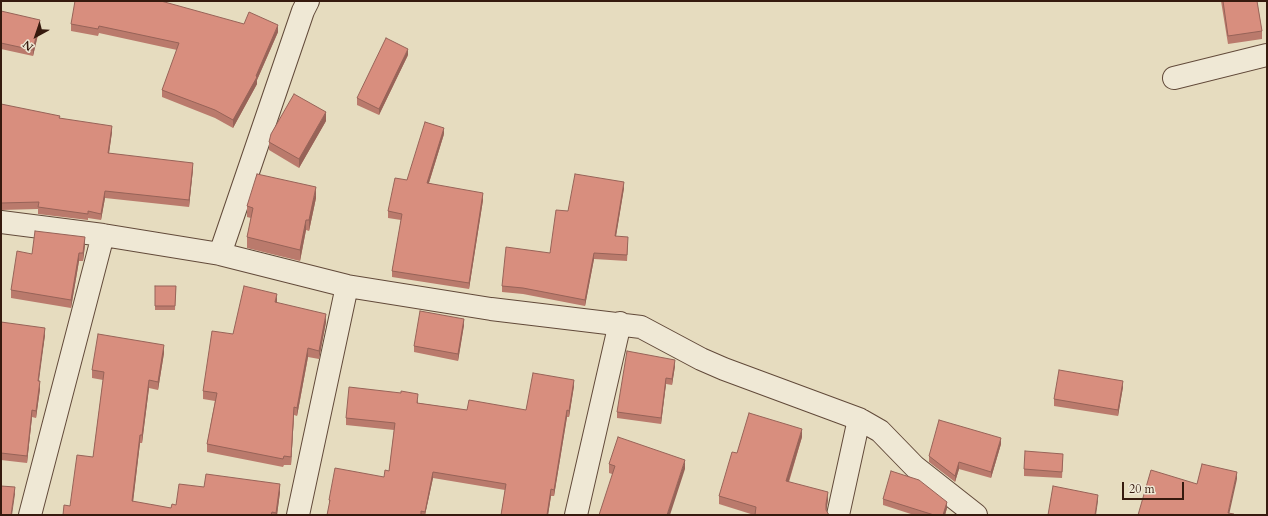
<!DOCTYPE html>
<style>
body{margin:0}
#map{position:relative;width:1268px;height:516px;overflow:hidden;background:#e6dcbf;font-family:Cardo,serif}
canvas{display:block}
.frame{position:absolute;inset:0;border:2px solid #361a0e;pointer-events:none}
.north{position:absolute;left:16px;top:16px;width:40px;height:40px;-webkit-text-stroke:3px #efe8d5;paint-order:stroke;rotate:220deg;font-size:11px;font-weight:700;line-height:16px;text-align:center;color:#361a0e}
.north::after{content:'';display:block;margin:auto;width:14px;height:18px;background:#361a0e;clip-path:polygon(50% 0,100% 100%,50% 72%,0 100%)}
.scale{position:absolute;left:1122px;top:482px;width:62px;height:18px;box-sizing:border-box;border:2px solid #361a0e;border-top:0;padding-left:5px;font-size:12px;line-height:14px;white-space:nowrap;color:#361a0e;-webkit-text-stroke:3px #efe8d5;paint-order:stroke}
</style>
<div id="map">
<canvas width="1268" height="516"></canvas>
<div class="frame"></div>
<div class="north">N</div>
<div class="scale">20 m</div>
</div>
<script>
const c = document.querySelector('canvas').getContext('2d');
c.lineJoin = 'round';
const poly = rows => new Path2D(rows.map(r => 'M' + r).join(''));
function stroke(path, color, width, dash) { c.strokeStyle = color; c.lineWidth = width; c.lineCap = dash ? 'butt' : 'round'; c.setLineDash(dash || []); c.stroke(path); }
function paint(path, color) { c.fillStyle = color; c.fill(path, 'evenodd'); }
const minor = poly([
 [1174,78,1267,55],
 [1,222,103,235,220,254,347,286,491,309,641,327,701,359,724,369,859,419,880,431,915,467,976,515],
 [220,254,303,11,308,1],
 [30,515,103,235],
 [298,515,347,286],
 [576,515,620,323],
 [838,515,859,419]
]);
const wall = poly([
 [1221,1,1257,1,1262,31,1262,39,1228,44],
 [1,11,40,26,33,56,1,49],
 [71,24,244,24,278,32,257,80,257,84,233,128,215,118,162,97,162,90,177,50,99,33,98,36,71,31],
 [408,55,379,115,357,105,357,98],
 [1,104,60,118,112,132,109,153,193,169,189,207,105,198,101,220,88,218,88,220,38,214,38,209,1,210],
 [326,121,299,168,269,150,269,142],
 [444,134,429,183,483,200,469,289,392,277,392,271,401,220,388,218,388,211,407,180],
 [624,188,616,236,628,243,627,261,594,259,585,306,523,294,502,292,502,286,550,253,568,211],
 [316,198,309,231,306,230,300,261,247,248,247,237,251,218,247,217,247,206],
 [85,245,83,261,79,261,71,308,11,298,11,290],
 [155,286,176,286,175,310,155,310],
 [277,303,326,322,319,359,308,357,297,416,294,415,291,465,284,465,283,467,207,452,207,444,215,401,203,399,203,391,233,334],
 [1,322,45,335,38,381,40,389,36,418,32,417,27,463,1,460],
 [464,325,458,361,414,352,414,346],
 [164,353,158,390,149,388,142,443,140,443,133,502,171,508,204,487,280,492,277,515,63,515,70,506,93,457,103,380,92,378,92,370],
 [675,366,672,385,666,384,661,424,617,418,617,412],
 [574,386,569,417,567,417,554,496,551,496,548,515,501,515,505,490,433,478,425,515,327,515,329,506,329,500,384,477,389,471,394,430,346,425,346,418,418,400,418,403,467,410,526,410],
 [1123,387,1118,416,1054,406,1054,399],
 [802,437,789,482,828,500,826,510,829,515,754,515,719,504,719,496,737,453],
 [1001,444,991,478,959,469,955,482,929,462,929,456],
 [1063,460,1062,478,1024,476,1024,469],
 [609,464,685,469,612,474,609,473],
 [883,499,947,508,945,515,914,515,883,505]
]);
const shadedWall = poly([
 [40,20,40,26,33,56,33,50],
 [278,25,278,32,257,80,257,84,233,128,233,120,256,76],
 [408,49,408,55,379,115,379,109],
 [326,112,326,121,299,168,299,159],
 [112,126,112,132,108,160,108,153],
 [444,128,444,134,427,189,427,183],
 [193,163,193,169,189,207,189,200],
 [624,182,624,188,615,242,615,236],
 [316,187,316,198,309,231,309,220],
 [105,191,105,198,101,220,101,214],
 [483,193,483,200,469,289,469,283],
 [306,220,306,230,300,261,300,250],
 [85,237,85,245,83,261,83,253],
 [79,253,79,261,71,308,71,300],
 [594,253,594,259,585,306,585,300],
 [277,294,277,302,275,311,275,302],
 [326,314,326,322,319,359,319,351],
 [464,319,464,325,458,361,458,354],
 [45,328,45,335,38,388,38,381],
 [164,345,164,353,158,390,158,382],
 [308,348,308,357,297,416,297,408],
 [675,360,675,366,672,385,672,379],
 [666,378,666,384,661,424,661,418],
 [149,380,149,388,142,443,142,435],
 [574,380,574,386,569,417,569,411],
 [40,381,40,389,36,418,36,411],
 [1123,381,1123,387,1118,416,1118,410],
 [294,407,294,415,291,465,291,457],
 [32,410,32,417,27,463,27,456],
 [567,410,567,417,554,496,554,490],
 [802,429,802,437,786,490,786,481],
 [140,435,140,443,132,510,132,501],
 [1001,438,1001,444,991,478,991,472],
 [685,460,685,469,670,515,667,515],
 [959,462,959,469,955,482,955,476],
 [433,472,433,478,425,515,425,512],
 [1237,472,1237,479,1229,515,1228,513],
 [280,484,280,492,277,515,276,515],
 [15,487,15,494,12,515,11,515],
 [551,489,551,496,548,515,547,515],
 [828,492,828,500,826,513,826,504],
 [1098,495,1098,501,1096,515,1095,515],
 [947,502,947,508,945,515,943,515]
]);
const building = poly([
 [75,1,161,1,244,24,249,12,278,25,256,76,257,77,233,120,215,110,162,90,179,43,99,26,98,29,71,24,75,1],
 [1223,1,1257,1,1262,31,1228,36,1223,1],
 [1,11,40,20,33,50,1,43,1,11],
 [386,38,408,49,379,109,357,98,386,38],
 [294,94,326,112,299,159,269,142,271,134,294,94],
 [1,104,60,116,59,118,112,126,108,153,193,163,189,200,105,191,101,214,88,211,88,214,38,207,39,202,1,203,1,104],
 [425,122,444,128,427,183,483,193,469,283,392,271,402,214,388,211,395,178,407,180,425,122],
 [257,174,316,187,309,220,306,220,300,250,247,237,253,208,247,206,257,174],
 [575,174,624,182,615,236,628,237,627,255,594,253,585,300,523,288,502,286,506,247,550,253,556,210,568,211,575,174],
 [35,231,85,237,83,253,79,253,71,300,11,290,17,251,32,254,35,231],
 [155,286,176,286,175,306,155,306,155,286],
 [244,286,277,294,275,302,326,314,319,351,308,348,297,408,294,407,291,457,284,456,283,459,207,444,217,393,203,391,212,331,233,334,244,286],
 [420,311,464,319,458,354,414,346,420,311],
 [1,322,45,328,38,381,40,381,36,411,32,410,27,456,1,453,1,322],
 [98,334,164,345,158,382,149,380,142,435,140,435,132,501,171,508,172,504,176,505,179,484,204,487,206,474,280,484,276,513,272,512,271,515,63,515,64,505,70,506,77,455,93,457,104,372,92,370,98,334],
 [627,351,675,360,672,379,666,378,661,418,617,412,627,351],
 [1059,370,1123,381,1118,410,1054,399,1059,370],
 [533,373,574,380,569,411,567,410,554,490,551,489,547,515,501,515,506,484,433,472,425,512,421,511,421,515,327,515,330,500,329,500,335,468,384,477,385,470,389,471,395,423,346,418,349,387,401,393,401,391,418,394,417,403,467,410,469,400,526,410,533,373],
 [749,413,802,429,786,481,828,492,826,504,826,510,829,515,755,515,756,507,719,496,732,452,737,453,749,413],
 [939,420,1001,438,991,472,959,462,955,476,929,456,939,420],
 [618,437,685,460,667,515,599,515,615,466,609,464,618,437],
 [1025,451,1063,454,1062,472,1024,469,1025,451],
 [1202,464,1237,472,1228,513,1234,514,1234,515,1138,515,1151,470,1197,484,1202,464],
 [891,471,919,480,947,502,943,515,934,515,883,499,891,471],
 [1,486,15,487,11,515,1,515,1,486],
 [1053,486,1098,495,1095,515,1048,515,1053,486]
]);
stroke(minor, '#624a3a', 24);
stroke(minor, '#efe8d5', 22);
paint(wall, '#ba7a6c');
paint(shadedWall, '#976358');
paint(building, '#d88e7e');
stroke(building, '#976358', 1);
</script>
